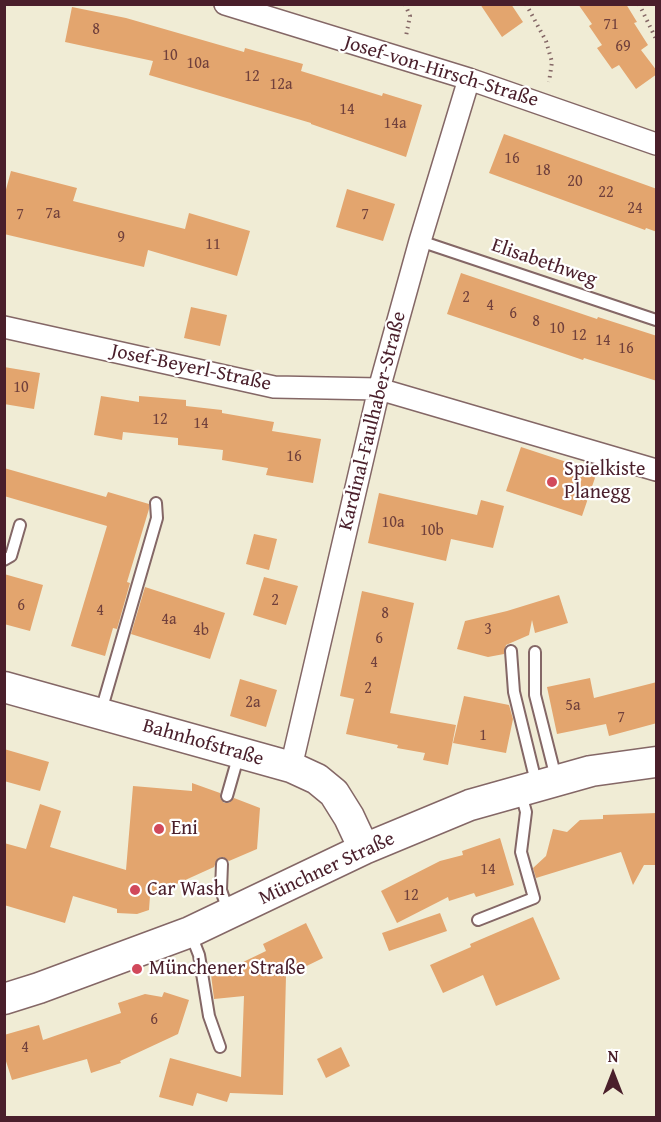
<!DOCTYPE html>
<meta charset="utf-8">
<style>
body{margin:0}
#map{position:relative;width:661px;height:1122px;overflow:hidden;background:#f0ecd5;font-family:"Gentium Book Plus",serif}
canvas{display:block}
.frame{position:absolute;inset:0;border:6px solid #4a1f2b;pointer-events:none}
.north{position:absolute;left:583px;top:1044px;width:60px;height:60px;-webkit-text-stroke:4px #fff;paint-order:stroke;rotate:0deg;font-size:16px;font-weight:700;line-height:24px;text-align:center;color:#4a1f2b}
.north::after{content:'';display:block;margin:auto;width:21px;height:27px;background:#4a1f2b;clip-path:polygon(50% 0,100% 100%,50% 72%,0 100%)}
</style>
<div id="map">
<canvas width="661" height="1122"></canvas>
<div class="frame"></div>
<div class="north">N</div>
</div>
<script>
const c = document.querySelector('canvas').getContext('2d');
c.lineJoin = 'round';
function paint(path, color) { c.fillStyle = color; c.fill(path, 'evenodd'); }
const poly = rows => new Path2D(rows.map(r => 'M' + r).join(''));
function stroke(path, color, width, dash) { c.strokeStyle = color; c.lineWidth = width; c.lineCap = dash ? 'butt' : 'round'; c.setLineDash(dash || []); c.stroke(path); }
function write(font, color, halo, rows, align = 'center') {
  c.font = font + ' "Gentium Book Plus",serif'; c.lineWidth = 4.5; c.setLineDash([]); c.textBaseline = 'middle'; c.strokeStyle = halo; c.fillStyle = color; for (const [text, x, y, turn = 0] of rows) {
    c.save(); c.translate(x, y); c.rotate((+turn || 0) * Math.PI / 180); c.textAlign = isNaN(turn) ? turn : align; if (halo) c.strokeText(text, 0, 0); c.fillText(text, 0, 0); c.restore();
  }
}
const building = poly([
 [480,4,511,4,523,22,502,37],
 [578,4,626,4,637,22,634,23,648,45,641,50,657,71,657,74,636,89,619,65,612,69,597,48,602,45,589,26,592,24],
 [72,7,126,18,244,52,245,48,303,64,301,71,382,96,383,93,422,105,406,157,311,124,311,123,149,75,153,61,65,42],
 [504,134,657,189,657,232,646,228,645,230,489,173],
 [11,171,77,188,73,201,185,229,189,213,250,231,237,276,148,250,144,267,4,234,4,197],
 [347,189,395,204,383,241,336,227],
 [461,273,597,319,598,317,657,336,657,381,584,358,583,360,447,314],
 [191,307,227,315,220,346,184,338],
 [4,367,40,373,34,409,4,404],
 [101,396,139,402,139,396,186,400,186,406,222,410,222,413,274,422,272,431,321,439,313,483,266,475,268,468,222,460,223,450,178,445,178,438,123,432,122,440,94,435],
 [521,447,597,472,582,516,506,491],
 [4,468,106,497,108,492,149,504,149,509,127,582,130,583,117,629,113,628,105,656,71,646,107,526,4,496],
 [379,493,477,515,481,500,504,506,493,548,451,539,446,561,368,543],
 [254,534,277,539,269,570,246,564],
 [4,574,43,585,30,631,4,624],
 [264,577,298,586,286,625,253,615],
 [145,587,225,613,210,659,131,634],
 [362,591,414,603,390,713,456,725,448,765,423,760,425,753,397,748,398,745,346,734,354,699,340,696],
 [559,595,568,623,535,633,532,620,529,635,506,645,504,654,488,657,457,649,465,621,507,611],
 [590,678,594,698,657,682,657,723,609,736,606,724,557,734,547,687],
 [240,679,277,690,266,727,230,716],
 [464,696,509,705,513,719,506,753,453,743],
 [4,749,49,762,40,791,4,781],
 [192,783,220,793,220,798,224,803,229,803,234,798,260,808,257,849,229,861,223,857,218,858,214,867,150,896,149,910,137,914,117,913,117,909,73,896,65,923,4,905,4,843,26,849,40,804,61,811,50,847,126,870,133,786,192,791],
 [657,813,657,865,644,865,633,885,621,852,536,878,533,868,546,856,553,829,567,832,580,820,603,819,603,815],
 [500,838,514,885,476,897,474,893,449,901,448,897,397,923,381,891,440,861,463,855,462,851],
 [440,913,447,931,389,951,382,933],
 [533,917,560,979,496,1006,483,975,443,993,430,965,471,947,470,944],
 [306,923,323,958,286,976,283,1095,230,1093,227,1102,197,1093,193,1106,159,1097,170,1058,241,1077,244,996,214,999,210,966,239,964,266,951,263,944],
 [164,992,189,1000,178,1034,120,1061,121,1063,91,1073,87,1059,12,1080,4,1055,4,1035,39,1025,43,1040,121,1013,118,1003,145,994,162,997],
 [341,1047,350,1066,326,1078,317,1059]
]);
const path = poly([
 [405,4,410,16,406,36],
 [526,4,546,41,552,62,549,82],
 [639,4,656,39]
]);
const lane = poly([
 [420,241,656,320],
 [4,560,11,556,20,525],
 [511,651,514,692,537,786],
 [535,652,535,695,556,778],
 [101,711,157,518,156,503],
 [227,796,239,754],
 [222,864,221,890,228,911],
 [478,920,534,898,521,852,526,812,521,794],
 [190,932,199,955,209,1016,220,1047]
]);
const street = poly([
 [225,4,469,79,656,144],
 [4,327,274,387,379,389,656,470],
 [291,767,379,389,420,241,469,79]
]);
const secondary = poly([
 [4,687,291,767,317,779,334,793,349,817,364,849],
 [4,999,39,988,190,932,364,849,470,805,591,771,656,762]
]);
const markers = [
 [552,482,6,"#d1495b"],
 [159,829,6,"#d1495b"],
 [135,890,6,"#d1495b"],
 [137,969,6,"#d1495b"]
];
const numberNames = [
 ["71",611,25],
 ["8",96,30],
 ["69",623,47],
 ["10",170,56],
 ["10a",198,64],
 ["12",252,77],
 ["12a",281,85],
 ["14",347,110],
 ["14a",395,124],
 ["16",512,159],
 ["18",543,171],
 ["20",575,182],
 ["22",606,193],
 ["24",635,209],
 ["7a",53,214],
 ["7",20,215],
 ["7",365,215],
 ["9",121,238],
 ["11",213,245],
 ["2",466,298],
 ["4",490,306],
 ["6",513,314],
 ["8",536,322],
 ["10",557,329],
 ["12",579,336],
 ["14",603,341],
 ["16",626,349],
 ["10",21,388],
 ["12",160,420],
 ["14",201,424],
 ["16",294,457],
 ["10a",393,523],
 ["10b",432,531],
 ["2",275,601],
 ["6",21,606],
 ["4",100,611],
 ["8",385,614],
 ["4a",169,620],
 ["3",488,630],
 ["4b",201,631],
 ["6",379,639],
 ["4",374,663],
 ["2",368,689],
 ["2a",253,703],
 ["5a",573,706],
 ["7",621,718],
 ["1",483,736],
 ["14",488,870],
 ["12",411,896],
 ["6",154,1020],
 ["4",25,1048]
];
const streetNames = [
 ["Josef-von-Hirsch-Straße",441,72,17],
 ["Elisabethweg",544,263,19],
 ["Josef-Beyerl-Straße",191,368,12],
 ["Kardinal-Faulhaber-Straße",373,421,-76],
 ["Bahnhofstraße",203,743,16],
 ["Münchner Straße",327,869,-25]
];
const poiNames = [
 ["Spielkiste",564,470],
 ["Planegg",564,493],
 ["Eni",171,829],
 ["Car Wash",147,890],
 ["Münchener Straße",149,969]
];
paint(building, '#e3a56e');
stroke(lane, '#846766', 14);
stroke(street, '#846766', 24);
stroke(secondary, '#846766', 33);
stroke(path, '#846766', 4, [1.5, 4.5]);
stroke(lane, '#fff', 10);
stroke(street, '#fff', 21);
stroke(secondary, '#fff', 30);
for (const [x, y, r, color] of markers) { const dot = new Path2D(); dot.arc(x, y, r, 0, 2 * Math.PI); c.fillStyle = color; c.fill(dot); stroke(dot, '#fff', 2); }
write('16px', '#70403c', null, numberNames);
write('20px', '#4a1f2b', '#fff', streetNames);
write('20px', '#4a1f2b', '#fff', poiNames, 'left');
</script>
